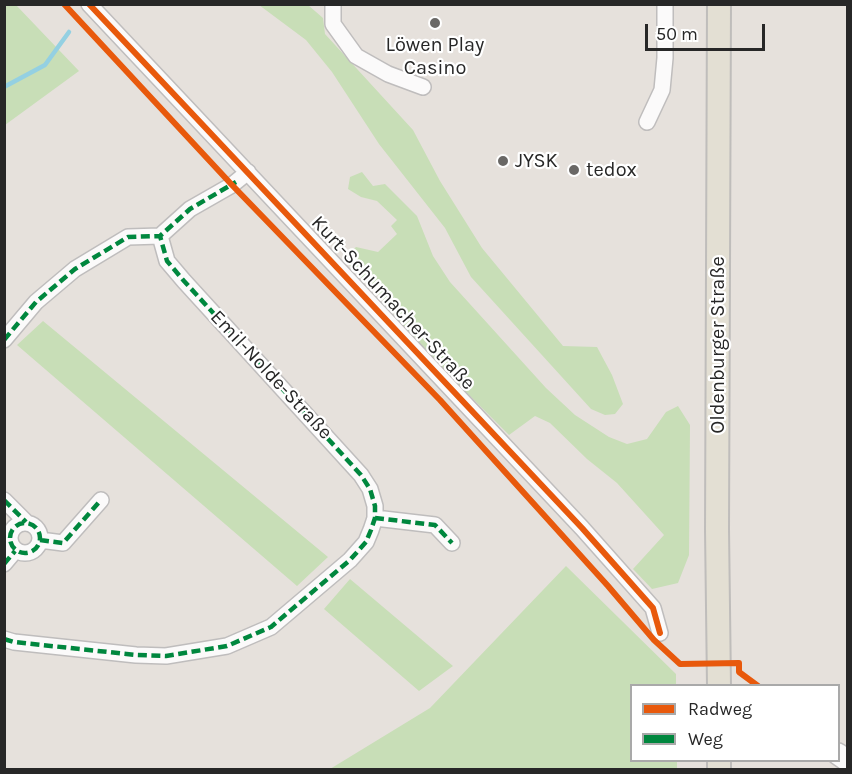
<!DOCTYPE html>
<meta charset="utf-8">
<style>
body{margin:0}
#map{position:relative;width:852px;height:774px;overflow:hidden;background:#e6e1dc;font-family:Karla,sans-serif}
canvas{display:block}
.frame{position:absolute;inset:0;border:6px solid #272727;pointer-events:none}
.legend{position:absolute;left:630px;top:684px;width:210px;height:78px;box-sizing:border-box;background:#fff;border:2px solid #a9a9a9;margin:0;padding:8px 10px;list-style:none;font-size:18px;color:#272727}
.legend li{display:flex;align-items:center;gap:12px;height:30px}
.legend b{width:30px;border:2px solid #a9a9a9}
.scale{position:absolute;left:645px;top:24px;width:120px;height:27px;box-sizing:border-box;border:3px solid #272727;border-top:0;padding-left:8px;font-size:18px;line-height:21px;white-space:nowrap;color:#272727;-webkit-text-stroke:4px #fff;paint-order:stroke}
</style>
<div id="map">
<canvas width="852" height="774"></canvas>
<div class="frame"></div>
<ul class="legend">
<li><b style="height:8px;background:#e8590c"></b>Radweg</li>
<li><b style="height:8px;background:#00873e"></b>Weg</li>
</ul>
<div class="scale">50 m</div>
</div>
<script>
const c = document.querySelector('canvas').getContext('2d');
c.lineJoin = 'round';
function paint(path, color) { c.fillStyle = color; c.fill(path, 'evenodd'); }
const poly = rows => new Path2D(rows.map(r => 'M' + r).join(''));
function stroke(path, color, width, dash) { c.strokeStyle = color; c.lineWidth = width; c.lineCap = dash ? 'butt' : 'round'; c.setLineDash(dash || []); c.stroke(path); }
function write(font, color, halo, rows, align = 'center') {
  c.font = font + ' Karla,sans-serif'; c.lineWidth = 4.5; c.setLineDash([]); c.textBaseline = 'middle'; c.strokeStyle = halo; c.fillStyle = color; for (const [text, x, y, turn = 0] of rows) {
    c.save(); c.translate(x, y); c.rotate((+turn || 0) * Math.PI / 180); c.textAlign = isNaN(turn) ? turn : align; if (halo) c.strokeText(text, 0, 0); c.fillText(text, 0, 0); c.restore();
  }
}
const green = poly([
 [5,4,16,5,79,71,5,125],
 [259,5,308,5,323,18,325,34,413,130,440,181,482,248,563,346,597,347,612,375,623,404,615,414,605,415,591,409,471,277,445,228,379,144,332,72,306,40],
 [362,172,373,186,385,184,417,216,433,256,450,282,546,388,575,415,609,437,627,444,647,439,666,412,678,406,690,425,689,555,678,583,652,589,633,569,664,535,617,483,587,459,550,423,535,416,509,435,416,342,381,297,343,259,356,247,378,252,397,234,391,226,397,220,377,201,361,197,348,189,350,177],
 [43,321,328,557,297,586,17,345],
 [566,566,676,674,676,685,632,686,632,760,677,761,677,769,330,769,430,708],
 [350,579,453,666,419,691,324,609]
]);
const stream = poly([
 [4,87,45,65,69,32]
]);
const street = poly([
 [89,4,582,528,653,608,660,633],
 [333,4,333,24,356,56,388,74,423,87],
 [647,122,662,90,665,58,665,4],
 [4,340,36,302,75,269,128,237,160,236,190,209,232,185,248,172],
 [4,500,26,522],
 [375,518,435,525,452,543],
 '10 538a15 15 0 1 1 30 0a15 15 0 1 1-30 0Z',
 [40,540,63,543,101,500],
 [4,564,15,551],
 [4,639,14,642,136,655,166,656,227,646,271,627,350,560,366,542,371,530,375,518,375,506,370,489,361,475,184,281,167,261,160,236]
]);
const secondary = poly([
 [838,754,848,761]
]);
const primary = poly([
 [719,686,717,529,719,4],
 [719,770,719,760]
]);
const quiet = poly([
 [4,340,36,302,75,269,128,237,160,236,190,209,236,182],
 [4,500,26,522],
 [375,518,435,525,452,543],
 '10 538a15 15 0 1 1 30 0a15 15 0 1 1-30 0Z',
 [40,540,63,543,101,500],
 [4,564,15,551],
 [4,639,14,642,136,655,166,656,227,646,271,627,350,560,366,542,371,530,375,518,375,506,370,489,361,475,184,281,167,261,160,236]
]);
const cycleway = poly([
 [64,4,232,185,440,400,608,586,654,640,680,664,739,663,739,672,758,686],
 [89,4,582,528,653,608,660,633]
]);
const markers = [
 [435,23,6,"#6a6866"],
 [503,161,6,"#6a6866"],
 [574,170,6,"#6a6866"]
];
const poiNames = [
 ["Löwen Play",435,45,"center"],
 ["Casino",435,68,"center"],
 ["JYSK",515,161],
 ["tedox",586,170]
];
const streetNames = [
 ["Kurt-Schumacher-Straße",393,303,47],
 ["Oldenburger Straße",718,345,-90],
 ["Emil-Nolde-Straße",271,375,47]
];
paint(green, '#c8deb7');
stroke(stream, '#94d0e2', 4.5);
stroke(street, '#bfbdbd', 18);
stroke(secondary, '#bfbdbd', 24);
stroke(primary, '#bfbdbb', 26);
stroke(street, '#fbfafa', 15);
stroke(secondary, '#fbfafa', 21);
stroke(primary, '#e3dfd3', 22);
stroke(quiet, '#00873e', 4.5, [9, 4.5]);
stroke(cycleway, '#e8590c', 6);
for (const [x, y, r, color] of markers) { const dot = new Path2D(); dot.arc(x, y, r, 0, 2 * Math.PI); c.fillStyle = color; c.fill(dot); stroke(dot, '#fff', 2); }
write('20px', '#272727', '#fff', poiNames, 'left');
write('20px', '#272727', '#fff', streetNames);
</script>
